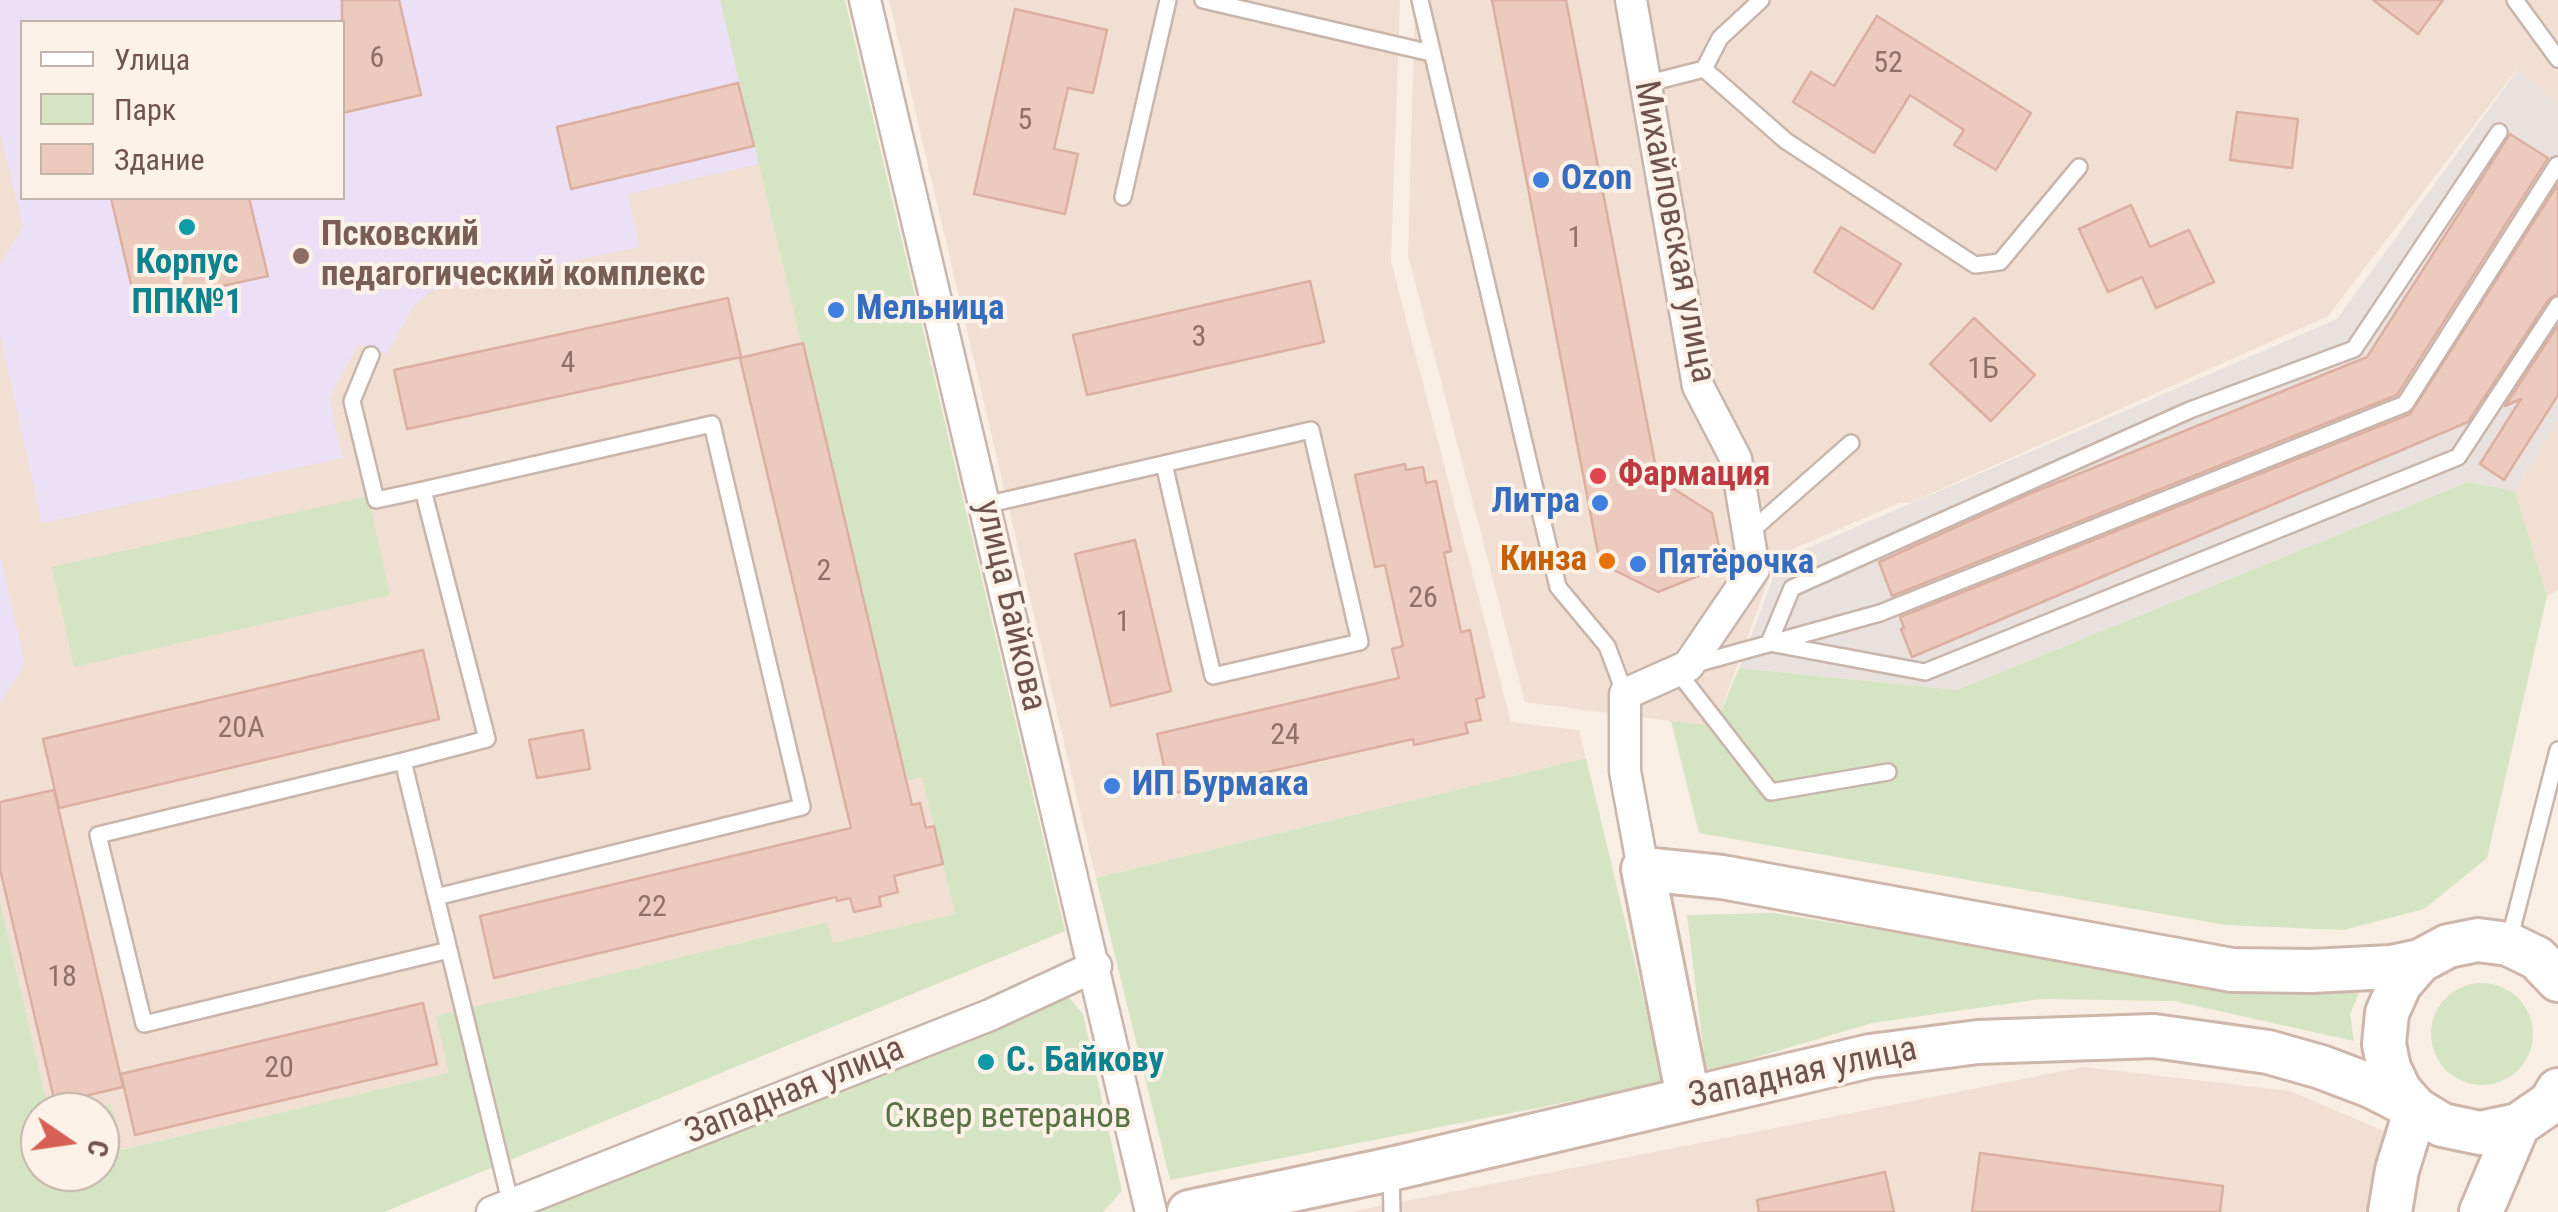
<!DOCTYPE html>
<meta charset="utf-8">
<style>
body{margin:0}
#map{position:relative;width:2558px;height:1212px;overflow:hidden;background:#f9eee3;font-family:"Roboto Condensed",sans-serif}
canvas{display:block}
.legend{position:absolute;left:20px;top:20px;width:325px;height:180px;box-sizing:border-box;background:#fdf2e8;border:2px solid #c4b3aa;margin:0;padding:12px 18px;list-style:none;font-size:30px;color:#6e544c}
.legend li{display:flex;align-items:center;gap:20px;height:50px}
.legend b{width:50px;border:2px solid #c4b3aa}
.north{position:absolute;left:20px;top:1092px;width:100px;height:100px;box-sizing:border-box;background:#fdf2e8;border:2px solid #c4b3aa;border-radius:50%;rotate:103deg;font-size:28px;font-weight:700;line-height:40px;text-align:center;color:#6e544c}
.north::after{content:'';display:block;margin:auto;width:35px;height:45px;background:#d76054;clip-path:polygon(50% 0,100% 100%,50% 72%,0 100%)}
</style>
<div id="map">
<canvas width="2558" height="1212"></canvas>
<ul class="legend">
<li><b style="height:12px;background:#fff"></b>Улица</li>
<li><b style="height:28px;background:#d5e5c3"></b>Парк</li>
<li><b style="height:28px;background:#eccabe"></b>Здание</li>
</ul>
<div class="north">С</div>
</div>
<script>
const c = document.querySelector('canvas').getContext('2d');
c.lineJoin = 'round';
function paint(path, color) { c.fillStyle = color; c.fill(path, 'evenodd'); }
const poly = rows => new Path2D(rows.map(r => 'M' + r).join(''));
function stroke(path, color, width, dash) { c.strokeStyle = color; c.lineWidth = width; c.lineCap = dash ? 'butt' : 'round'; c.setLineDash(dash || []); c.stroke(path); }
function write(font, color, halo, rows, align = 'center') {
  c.font = font + ' "Roboto Condensed",sans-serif'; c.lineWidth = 8; c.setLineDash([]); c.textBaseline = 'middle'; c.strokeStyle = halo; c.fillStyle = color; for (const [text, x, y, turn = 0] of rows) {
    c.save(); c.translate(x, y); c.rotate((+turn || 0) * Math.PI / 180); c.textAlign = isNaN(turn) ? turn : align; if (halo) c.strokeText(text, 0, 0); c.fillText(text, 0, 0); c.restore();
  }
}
const residential = poly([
 [0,0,720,0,905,780,922,776,955,914,832,944,826,922,437,1016,450,1073,120,1150,111,1104,78,1112,49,1112,0,901],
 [22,22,342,22,342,198,22,198],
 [889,0,1400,0,1391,261,1511,722,1579,730,1586,758,1096,878],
 [1415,0,2558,0,2558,105,2517,69,2328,316,1910,503,1899,503,1777,556,1715,727,1525,702,1408,255],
 [2558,421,2558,590,2547,596,2515,491],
 [2084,1067,2290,1091,2400,1138,2389,1212,1350,1212]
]);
const industrial = poly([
 [2518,69,2558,105,2558,421,2515,491,2468,482,1957,690,1739,668,1780,560,2337,319]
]);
const education = poly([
 [0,0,733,0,772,161,628,194,639,247,432,291,415,305,386,354,358,344,329,398,342,458,42,523,0,334,0,265,23,227,0,132],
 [22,22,342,22,342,198,22,198],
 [0,555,25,664,0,703]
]);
const green = poly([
 [720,0,845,0,1065,931,384,1212,0,1212,0,901,49,1112,40,1112,40,1172,100,1172,100,1112,78,1112,111,1104,121,1150,449,1073,436,1016,827,922,833,943,955,914,922,777,905,781],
 [2468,482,2515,491,2547,596,2487,858,2424,909,2343,930,2226,925,1699,833,1671,721,1715,726,1739,668,1957,690],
 [368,496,390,595,74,667,52,567],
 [1586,758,1664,1083,1170,1180,1096,878],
 [1773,913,2257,991,2359,993,2350,1014,2354,1041,2174,1001,2041,999,1872,1023,1706,1072,1687,915],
 '2431 1034a51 51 0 1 1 102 0a51 51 0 1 1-102 0Z',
 [1065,993,1083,1014,1122,1191,1103,1212,519,1212]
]);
const building = poly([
 [342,0,399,0,421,95,342,113,342,0],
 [1492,0,1566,0,1658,479,1712,513,1723,566,1658,592,1600,563,1492,0],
 [2373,0,2443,0,2418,34,2373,0],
 [1015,9,1107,30,1093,93,1068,88,1054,149,1078,154,1065,214,974,194,1015,9],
 [1877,16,2031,113,1996,170,1954,145,1964,130,1910,95,1874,153,1793,102,1811,72,1834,86,1877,16],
 [738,83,754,146,571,189,557,127,738,83],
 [2237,112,2298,119,2292,168,2230,160,2237,112],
 [2510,134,2548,158,2397,395,1892,596,1879,562,2029,494,2367,357,2510,134],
 [2558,184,2558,294,2549,299,2468,422,1912,657,1901,629,1904,628,1900,617,2410,414,2558,184],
 [111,198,249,198,268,276,136,305,111,198],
 [2131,205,2150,247,2189,230,2214,282,2156,308,2142,277,2108,292,2079,229,2131,205],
 [1841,227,1901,264,1873,309,1814,272,1841,227],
 [1310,281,1324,342,1087,395,1073,335,1310,281],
 [728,298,741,357,407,429,394,370,728,298],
 [1974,318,2035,375,1991,421,1930,364,1974,318],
 [2558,325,2558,395,2504,480,2480,464,2521,399,2505,406,2558,325],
 [803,343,912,805,920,803,926,828,934,826,943,864,894,876,898,892,879,897,881,906,854,912,850,898,837,901,836,897,494,978,480,916,851,828,740,358,803,343],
 [1405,464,1406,470,1423,467,1426,483,1436,481,1451,551,1444,553,1461,632,1470,630,1484,697,1476,699,1481,720,1465,723,1468,733,1414,745,1413,739,1170,794,1157,734,1399,678,1392,649,1403,646,1385,565,1375,567,1355,475,1405,464],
 [1135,540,1171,691,1111,706,1075,554,1135,540],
 [423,650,439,719,59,808,43,739,423,650],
 [583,730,590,769,537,778,529,740,583,730],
 [54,790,123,1087,55,1103,0,869,0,802,54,790],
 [423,1003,437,1064,135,1135,121,1074,423,1003],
 [1980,1153,2223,1186,2220,1212,1972,1212,1980,1153],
 [1885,1172,1894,1212,1759,1212,1757,1200,1885,1172]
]);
const lane = poly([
 [1203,0,1431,53],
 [1420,0,1558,587,1607,646,1625,694],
 [2515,0,2558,59],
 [1704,69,1786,141,1975,265,2000,262,2079,167],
 [1645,84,1704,69,1720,38,1761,0],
 [2499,132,2354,349,2190,410,1792,588,1769,643,1925,672,2458,457,2558,305],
 [1123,197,1168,0],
 [371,355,352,401,376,500,423,490,487,739,403,761,511,1205],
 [423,490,712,424,802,807,436,897],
 [985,505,1311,430,1360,642,1213,676,1164,464],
 [1750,532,1851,443],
 [1692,665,1880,613,2405,404,2557,165],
 [1677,671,1771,792,1888,772],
 [403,761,98,835,144,1024,449,950],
 [2509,941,2558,750],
 [1391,1171,1392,1212]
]);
const street = poly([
 [865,0,1151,1212],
 [1631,0,1698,386,1736,459,1754,569,1688,666,1625,694,1625,771,1643,869],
 [492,1212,990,1015,1096,966]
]);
const secondary = poly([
 [2558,980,2537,958,2508,944,2478,940,2448,946,2420,961,2400,984,2387,1013,2384,1044,2389,1068,2400,1091,2416,1109,2442,1125,2480,1133,2518,1125,2550,1103,2558,1090],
 [1688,1097,1643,869,1722,877,2232,970,2311,971,2391,967,2420,961],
 [1189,1212,1391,1169,1870,1056,1978,1042,2154,1036,2268,1052,2321,1067,2371,1086,2416,1109,2397,1170,2390,1212],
 [2481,1212,2518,1125]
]);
const markers = [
 [1541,180,10,"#3f7fe0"],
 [187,227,10,"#0f9aa8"],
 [301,256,10,"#8d6e63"],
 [836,310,10,"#3f7fe0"],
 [1598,476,10,"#e0444e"],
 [1600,503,10,"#3f7fe0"],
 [1607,561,10,"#e8710a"],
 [1638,564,10,"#3f7fe0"],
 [1112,786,10,"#3f7fe0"],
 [986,1062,10,"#0f9aa8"]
];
const numberNames = [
 ["6",377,59],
 ["52",1888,64],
 ["5",1025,121],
 ["1",1575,239],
 ["3",1199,338],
 ["4",568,364],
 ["1Б",1983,370],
 ["2",824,572],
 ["26",1423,599],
 ["1",1123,623],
 ["20А",241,729],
 ["24",1285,736],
 ["22",652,908],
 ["18",62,978],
 ["20",279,1069]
];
const shopNames = [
 ["Ozon",1561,180],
 ["Мельница",856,310],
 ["Литра",1580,503,"right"],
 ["Пятёрочка",1658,564],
 ["ИП Бурмака",1132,786]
];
const streetNames = [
 ["Михайловская улица",1673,232,79],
 ["улица Байкова",1009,606,77],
 ["Западная улица",1803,1074,-12],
 ["Западная улица",795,1092,-22]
];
const educationNames = [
 ["Псковский",321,236],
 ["педагогический комплекс",321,276]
];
const cultureNames = [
 ["Корпус",187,264],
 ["ППК№1",187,304],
 ["С. Байкову",1006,1062,"left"]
];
const healthNames = [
 ["Фармация",1618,476]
];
const foodNames = [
 ["Кинза",1587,561]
];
const parkNames = [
 ["Сквер ветеранов",1008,1118]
];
paint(residential, '#f0dfd2');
paint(industrial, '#e9e1dd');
paint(education, '#ebe0f5');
paint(green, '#d5e5c3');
paint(building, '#eccabe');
stroke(building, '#dcafa0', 2.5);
stroke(lane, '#c8b5ab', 20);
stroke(street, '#c8b5ab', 35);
stroke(secondary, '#ceb6ab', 48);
stroke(lane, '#fff', 15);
stroke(street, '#fff', 30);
stroke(secondary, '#fff', 42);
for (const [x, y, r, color] of markers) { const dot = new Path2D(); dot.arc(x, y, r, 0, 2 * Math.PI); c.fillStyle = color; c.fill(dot); stroke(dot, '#fdf2e8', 4); }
write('30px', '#8e7268', null, numberNames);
write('bold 35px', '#366cbe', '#fdf2e8', shopNames, 'left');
write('35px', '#6e544c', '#fdf2e8', streetNames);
write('bold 35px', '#785e54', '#fdf2e8', educationNames, 'left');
write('bold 35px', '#0d838f', '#fdf2e8', cultureNames);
write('bold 35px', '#be3a42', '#fdf2e8', healthNames, 'left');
write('bold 35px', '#c56008', '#fdf2e8', foodNames, 'right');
write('35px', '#597345', '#fdf2e8', parkNames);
</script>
